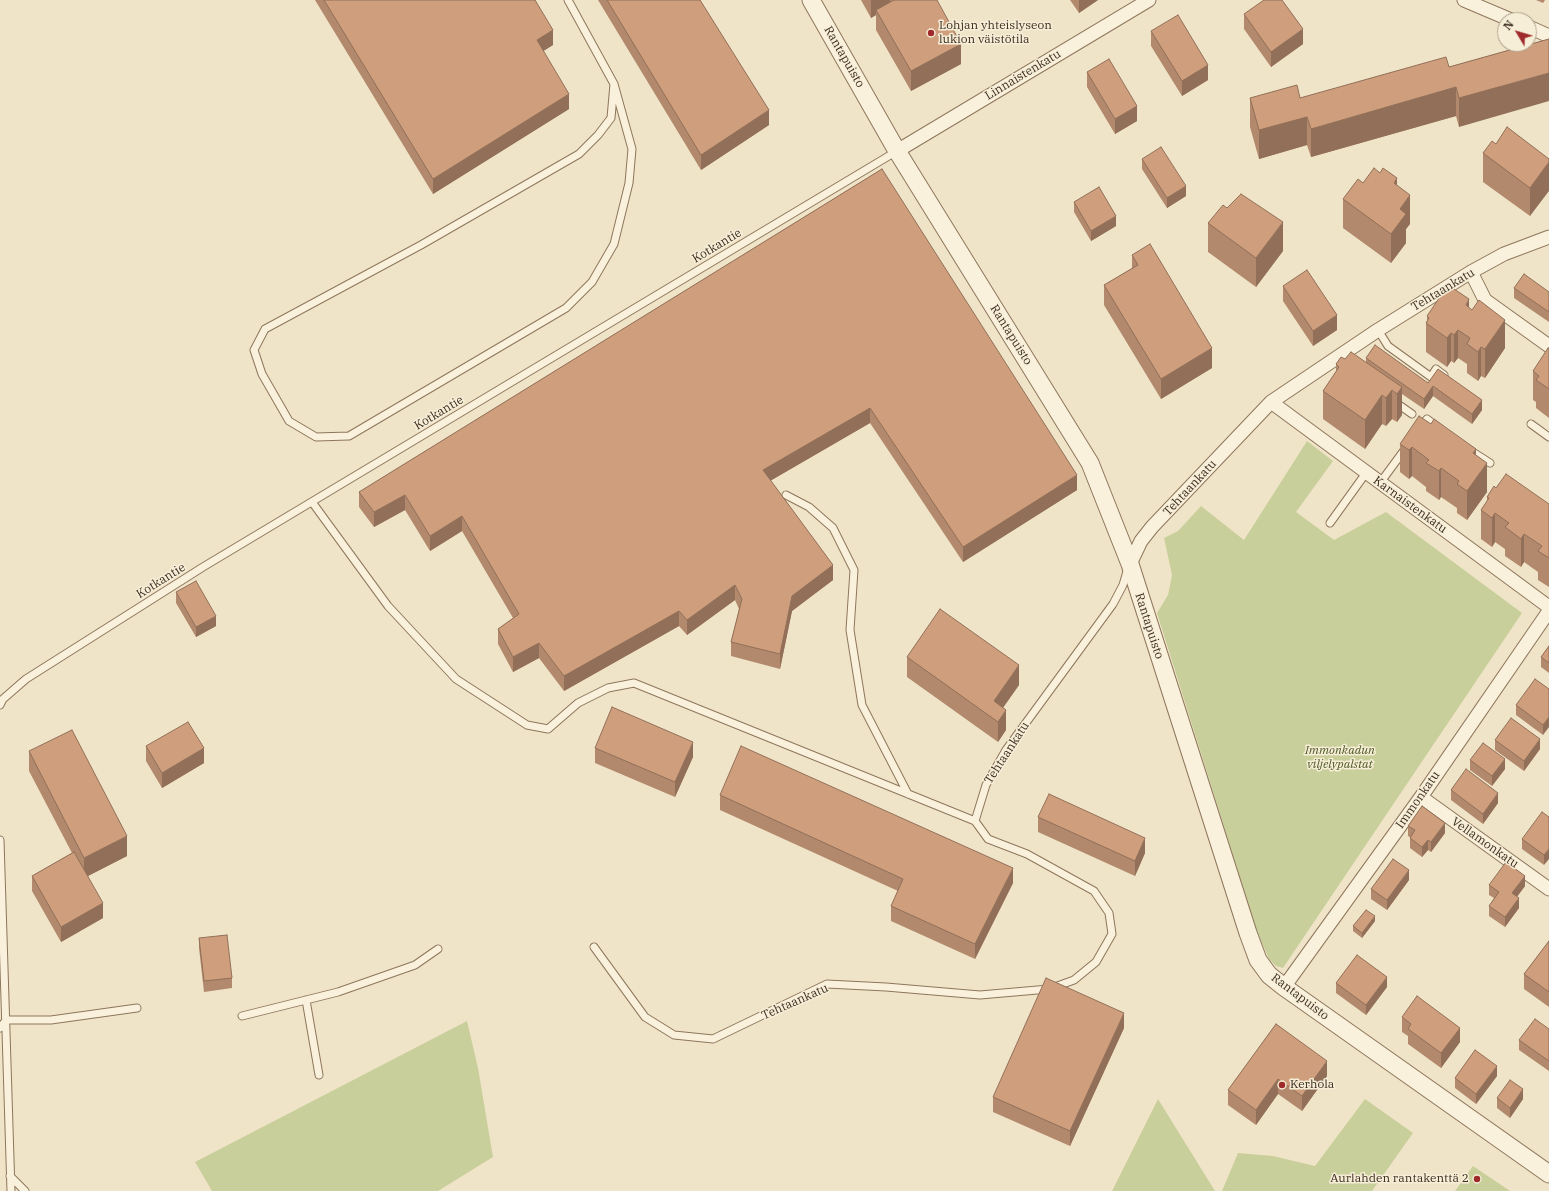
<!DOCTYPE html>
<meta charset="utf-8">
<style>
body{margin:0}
#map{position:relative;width:1549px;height:1191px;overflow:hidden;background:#f0e4c8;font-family:"IBM Plex Serif",serif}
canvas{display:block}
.north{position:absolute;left:1497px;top:12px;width:40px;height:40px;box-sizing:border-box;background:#f7eed8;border:1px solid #ada18e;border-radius:50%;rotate:308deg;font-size:11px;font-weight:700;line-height:16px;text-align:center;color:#3d2e20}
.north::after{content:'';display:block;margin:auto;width:14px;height:18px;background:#9e2a2b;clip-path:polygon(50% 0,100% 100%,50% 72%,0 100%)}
</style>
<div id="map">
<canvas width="1549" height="1191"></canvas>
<div class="north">N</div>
</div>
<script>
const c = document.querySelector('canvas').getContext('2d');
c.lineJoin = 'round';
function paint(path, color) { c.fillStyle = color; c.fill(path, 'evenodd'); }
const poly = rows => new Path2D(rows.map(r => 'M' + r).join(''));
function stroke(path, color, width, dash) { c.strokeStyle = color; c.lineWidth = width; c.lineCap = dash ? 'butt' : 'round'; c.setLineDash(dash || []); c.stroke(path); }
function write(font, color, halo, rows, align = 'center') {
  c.font = font + ' "IBM Plex Serif",serif'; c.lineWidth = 3; c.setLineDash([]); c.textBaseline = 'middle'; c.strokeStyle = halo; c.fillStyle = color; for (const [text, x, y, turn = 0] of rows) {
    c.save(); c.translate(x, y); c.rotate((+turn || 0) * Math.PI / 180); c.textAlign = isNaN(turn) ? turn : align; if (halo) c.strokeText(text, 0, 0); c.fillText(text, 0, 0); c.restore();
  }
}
const green = poly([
 [1307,441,1333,461,1296,512,1334,540,1386,512,1522,613,1283,968,1276,966,1269,959,1257,932,1157,613,1168,595,1172,575,1164,538,1178,531,1201,506,1244,540],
 [467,1021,478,1068,493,1157,438,1191,212,1191,195,1162],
 [1158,1099,1215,1191,1112,1191],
 [1365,1099,1413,1133,1372,1191,1222,1191,1238,1153,1273,1156,1315,1166],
 [1473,1166,1510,1191,1455,1191]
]);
const service = poly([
 [568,0,614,84,632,149,629,183,614,244,592,282,566,308,349,436,316,437,289,421,262,374,254,350,265,329,421,245,579,154,598,135,611,118,614,84],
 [1378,330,1388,346,1431,377,1436,369,1444,375],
 [1395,402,1412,414],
 [1531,424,1549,437],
 [1420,428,1427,419,1439,428],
 [1468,449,1490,463],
 [1380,483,1405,449],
 [786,495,809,507,833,528,854,570,850,630,862,705,908,794],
 [312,502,388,606,456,679,527,725,548,729,578,703,608,688,634,683,975,821],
 [1330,523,1366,473],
 [0,705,3,699,26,679,203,567,897,151],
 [0,840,11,1191],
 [594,947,645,1017,674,1035,713,1039,827,984,886,987,980,995,1049,989,1074,980,1096,962,1112,934,1109,913,1094,891,1027,854,988,839,975,821,986,785,1006,750,1113,604,1123,585,1128,568],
 [306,1000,319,1075],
 [242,1016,338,992,415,965,438,949],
 [0,1028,6,1020,51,1020,137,1008],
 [10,1176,25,1191]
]);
const minor = poly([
 [1464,0,1511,20],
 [1529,27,1549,36],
 [897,151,1149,0],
 [1471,272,1485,300,1549,346],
 [1271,402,1549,607],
 [1130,564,1141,541,1152,527,1271,402,1378,330,1471,272,1504,254,1549,237],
 [1421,797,1549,889],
 [1284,987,1421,797,1549,611]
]);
const tertiary = poly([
 [811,0,897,151,1090,463,1130,564,1248,933,1258,960,1269,975,1284,987,1549,1174]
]);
const wall = poly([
 [315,0,535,0,553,45,543,51,569,109,433,194],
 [598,0,700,0,769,125,701,170],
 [861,0,937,0,961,64,911,91,876,30,876,15,871,18],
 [1070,0,1098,0,1079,13],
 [1536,0,1545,0,1543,3],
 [1244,14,1303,44,1271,67,1244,29],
 [1151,31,1208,80,1182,96,1151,46],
 [1549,39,1459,127,1456,116,1311,157,1307,145,1259,159,1250,127,1250,98,1300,98,1449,67],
 [1087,72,1137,121,1115,134,1087,87],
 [1496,144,1549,159,1530,216,1483,182,1483,153],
 [1142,159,1186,196,1167,208,1142,169],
 [882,169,1077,490,963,562,870,423,770,481,833,580,792,611,780,669,731,656,731,642,739,609,735,600,687,635,679,626,564,691,539,658,513,672,498,644,498,629,513,618,462,531,430,551,405,510,374,527,359,507,359,492],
 [1363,183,1397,186,1410,224,1406,229,1406,243,1391,263,1343,228,1343,199],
 [1074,202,1116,226,1091,241,1074,212],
 [1227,208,1283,251,1256,287,1208,252,1208,223],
 [1132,255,1212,368,1161,399,1104,305,1104,285,1132,268],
 [1283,286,1337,330,1313,346,1283,301],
 [1514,288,1549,292,1549,322,1514,298],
 [1469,308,1505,348,1485,378,1481,376,1478,381,1467,373,1467,364,1458,358,1454,363,1451,361,1447,367,1426,352,1426,323,1427,321,1427,316],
 [1549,348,1549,418,1536,408,1536,402,1533,400,1533,371],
 [1366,358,1428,383,1482,410,1472,424,1433,396,1424,409,1402,394,1402,415,1397,422,1392,419,1386,426,1382,424,1365,449,1323,419,1323,391,1336,372,1336,364,1345,359,1366,362],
 [1400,444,1476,456,1487,492,1467,520,1457,513,1457,508,1441,497,1439,500,1426,491,1426,487,1412,476,1409,479,1400,472],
 [1496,488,1549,504,1549,587,1538,580,1538,572,1524,562,1521,567,1505,556,1505,549,1495,542,1492,547,1481,539,1481,510,1487,502,1487,497],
 [176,592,216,626,196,637,176,603],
 [1549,646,1549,673,1541,667,1541,657],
 [907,657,1019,685,1003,708,1006,730,998,742,907,677],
 [1549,689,1543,735,1516,715,1516,705],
 [1495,740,1540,749,1524,771,1495,750],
 [146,746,204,763,162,788,146,761],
 [595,748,693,757,675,797,595,763],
 [29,751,127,856,88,876,103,918,61,942,32,891,32,876,72,853,29,771],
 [1470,760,1505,769,1492,786,1470,770],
 [1451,790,1498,803,1483,824,1451,800],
 [720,795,1013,883,975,959,891,921,891,906,898,891,720,810],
 [1038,817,1145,853,1135,876,1038,832],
 [1549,817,1544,865,1522,849,1522,839],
 [1408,826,1445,833,1431,852,1428,850,1422,857,1410,848,1410,837,1408,836],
 [1409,880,1387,910,1371,899,1371,889],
 [1489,885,1525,886,1517,897,1519,908,1505,927,1489,916,1489,906,1494,898,1489,895],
 [1375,921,1362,938,1353,931,1353,926],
 [199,938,232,978,232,988,204,992,199,948],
 [1549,941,1549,1007,1524,989,1524,974],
 [1336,983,1387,987,1366,1015,1336,993],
 [1402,1017,1460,1042,1441,1068,1408,1044,1408,1036,1402,1032],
 [1276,1024,1327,1076,1302,1111,1278,1094,1256,1125,1228,1105,1228,1090],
 [1124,1028,1070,1146,993,1112,993,1097],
 [1549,1029,1549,1071,1519,1050,1519,1040],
 [1497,1076,1476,1104,1455,1088,1455,1078],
 [1497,1098,1523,1099,1510,1118,1497,1108]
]);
const shadedWall = poly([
 [871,0,890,0,890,7,876,10,876,15,871,18],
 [1079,0,1098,0,1079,13],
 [1303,29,1303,44,1271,67,1271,52],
 [553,30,553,45,537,55,537,40],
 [961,44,961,64,911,91,911,71],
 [1208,65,1208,80,1182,96,1182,81],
 [1549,73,1549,101,1459,127,1459,98],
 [1456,87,1456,116,1311,157,1311,129],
 [569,94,569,109,433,194,433,179],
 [1137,106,1137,121,1115,134,1115,119],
 [769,110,769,125,701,170,701,155],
 [1307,117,1307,145,1259,159,1259,130],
 [1549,162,1549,191,1530,216,1530,188],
 [1397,178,1397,207,1394,183],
 [1186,186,1186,196,1167,208,1167,198],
 [1410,195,1410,224,1406,229,1406,243,1391,263,1391,234,1400,209],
 [1116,216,1116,226,1091,241,1091,231],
 [1283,222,1283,251,1256,287,1256,258],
 [1469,299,1469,328,1466,305],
 [1337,315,1337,330,1313,346,1313,331],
 [1505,320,1505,348,1485,378,1485,349],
 [1458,330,1458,358,1454,363,1454,335],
 [1451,333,1451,361,1447,367,1447,338],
 [1481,347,1481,376,1478,381,1478,352],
 [1212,348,1212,368,1161,399,1161,379],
 [1433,386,1433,396,1424,409,1424,399],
 [1402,387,1402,415,1397,422,1397,394],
 [1392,390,1392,419,1386,426,1386,398],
 [1382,395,1382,424,1365,449,1365,420],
 [1482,400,1482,410,1472,424,1472,414],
 [870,408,870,423,763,485,763,470],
 [1412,447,1412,476,1409,479,1409,450],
 [1476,449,1476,477,1473,453],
 [1487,463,1487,492,1467,520,1467,491],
 [1441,468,1441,497,1439,500,1439,471],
 [1077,475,1077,490,963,562,963,547],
 [405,495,405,510,374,527,374,512],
 [1495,513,1495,542,1492,547,1492,518],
 [462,516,462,531,430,551,430,536],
 [1524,534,1524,562,1521,567,1521,539],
 [833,565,833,580,792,611,780,669,780,654,792,596],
 [735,585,735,600,687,635,687,620],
 [679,611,679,626,564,691,564,676],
 [216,616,216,626,196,637,196,627],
 [539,643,539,658,513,672,513,657],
 [1019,665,1019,685,994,720,994,701],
 [1006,710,1006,730,998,742,998,722],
 [1549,717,1549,727,1543,735,1543,725],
 [1540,739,1540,749,1524,771,1524,761],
 [693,742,693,757,675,797,675,782],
 [204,748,204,763,162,788,162,773],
 [1505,759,1505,769,1492,786,1492,776],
 [1498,793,1498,803,1483,824,1483,814],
 [1445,823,1445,833,1431,852,1431,842],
 [127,836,127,856,84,878,84,858],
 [1145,838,1145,853,1135,876,1135,861],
 [1428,840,1428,850,1422,857,1422,847],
 [1549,849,1549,859,1544,865,1544,855],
 [1013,868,1013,883,975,959,975,944],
 [1409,870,1409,880,1387,910,1387,900],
 [1525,876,1525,886,1512,903,1512,893],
 [1519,898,1519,908,1505,927,1505,917],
 [103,903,103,918,61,942,61,927],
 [1375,916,1375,921,1362,938,1362,933],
 [1387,977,1387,987,1366,1015,1366,1005],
 [1124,1013,1124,1028,1070,1146,1070,1131],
 [1460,1028,1460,1042,1441,1068,1441,1053],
 [1327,1061,1327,1076,1302,1111,1302,1096],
 [1497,1066,1497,1076,1476,1104,1476,1094],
 [1278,1079,1278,1094,1256,1125,1256,1110],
 [1523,1089,1523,1099,1510,1118,1510,1108]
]);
const building = poly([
 [324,0,535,0,553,30,537,40,569,94,433,179,324,0],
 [607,0,700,0,769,110,701,155,607,0],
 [894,0,937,0,961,44,911,71,876,10,894,0],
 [1264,0,1282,0,1303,29,1271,52,1244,14,1264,0],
 [1178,15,1208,65,1182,81,1151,31,1178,15],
 [1549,39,1549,73,1459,98,1456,87,1311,129,1307,117,1259,130,1250,98,1297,85,1300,98,1446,57,1449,67,1549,39],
 [1109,59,1137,106,1115,119,1087,72,1109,59],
 [1507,127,1549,159,1549,162,1530,188,1483,153,1492,141,1496,144,1507,127],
 [1161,147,1186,186,1167,198,1142,159,1161,147],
 [1374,168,1380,173,1383,168,1397,178,1394,183,1410,195,1400,209,1406,214,1391,234,1343,199,1358,179,1363,183,1374,168],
 [882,169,1077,475,963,547,870,408,763,470,833,565,792,596,780,654,731,642,742,599,735,585,687,620,679,611,564,676,539,643,513,657,498,629,519,614,462,516,430,536,405,495,374,512,359,492,882,169],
 [1099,187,1116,216,1091,231,1074,202,1099,187],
 [1241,194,1283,222,1256,258,1208,223,1223,205,1227,208,1241,194],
 [1150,244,1212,348,1161,379,1104,285,1138,265,1132,255,1150,244],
 [1307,270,1337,315,1313,331,1283,286,1307,270],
 [1524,274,1549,292,1549,312,1514,288,1524,274],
 [1448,285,1469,299,1466,305,1472,310,1479,300,1505,320,1485,349,1481,347,1478,352,1467,344,1470,338,1458,330,1454,335,1451,333,1447,338,1426,323,1429,318,1427,316,1448,285],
 [1375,345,1428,383,1438,369,1482,400,1472,414,1433,386,1424,399,1366,358,1375,345],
 [1548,348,1549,348,1549,389,1536,380,1539,376,1533,371,1548,348],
 [1351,352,1402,387,1397,394,1392,390,1386,398,1382,395,1365,420,1323,391,1339,367,1336,364,1341,357,1345,359,1351,352],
 [1419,416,1431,424,1434,419,1476,449,1473,453,1487,463,1467,491,1457,484,1459,481,1441,468,1439,471,1426,463,1429,460,1412,447,1409,450,1400,444,1419,416],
 [1506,474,1549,504,1549,558,1538,551,1542,546,1524,534,1521,539,1505,527,1509,523,1495,513,1492,518,1481,510,1489,498,1487,497,1494,486,1496,488,1506,474],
 [196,581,216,616,196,627,176,592,196,581],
 [940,609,1019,665,994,701,1006,710,998,722,907,657,940,609],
 [1549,646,1549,663,1541,657,1549,646],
 [1535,679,1549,689,1549,717,1543,725,1516,705,1535,679],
 [612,707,693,742,675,782,595,748,612,707],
 [1511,718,1540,739,1524,761,1495,740,1511,718],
 [188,722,204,748,162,773,146,746,188,722],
 [72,730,127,836,84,858,29,751,72,730],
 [1483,743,1505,759,1492,776,1470,760,1483,743],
 [741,746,1013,868,975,944,891,906,903,879,720,795,741,746],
 [1466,769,1498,793,1483,814,1451,790,1466,769],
 [1049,794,1145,838,1135,861,1038,817,1049,794],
 [1422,806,1445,823,1431,842,1428,840,1422,847,1410,838,1415,830,1408,826,1422,806],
 [1542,812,1549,817,1549,849,1544,855,1522,839,1542,812],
 [74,852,103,903,61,927,32,876,74,852],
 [1393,859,1409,870,1387,900,1371,889,1393,859],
 [1506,862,1525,876,1512,893,1519,898,1505,917,1489,906,1499,892,1489,885,1506,862],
 [1366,910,1375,916,1362,933,1353,926,1366,910],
 [227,935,232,978,204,981,199,938,227,935],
 [1549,941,1549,992,1524,974,1549,941],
 [1357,955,1387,977,1366,1005,1336,983,1357,955],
 [1046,978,1124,1013,1070,1131,993,1097,1046,978],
 [1417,996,1460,1028,1441,1053,1408,1029,1411,1024,1402,1017,1417,996],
 [1535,1019,1549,1029,1549,1061,1519,1040,1535,1019],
 [1276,1024,1327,1061,1302,1096,1278,1079,1256,1110,1228,1090,1276,1024],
 [1475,1050,1497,1066,1476,1094,1455,1078,1475,1050],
 [1510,1080,1523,1089,1510,1108,1497,1098,1510,1080]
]);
const markers = [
 [931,33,4,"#9e2a2b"],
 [1282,1085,4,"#9e2a2b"],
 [1477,1179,4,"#9e2a2b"]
];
const poiNames = [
 ["Lohjan yhteislyseon",939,26],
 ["lukion väistötila",939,40],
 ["Kerhola",1290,1085],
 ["Aurlahden rantakenttä 2",1469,1179,"right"]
];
const streetNames = [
 ["Rantapuisto",844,57,60],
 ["Linnaistenkatu",1023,75,-31],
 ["Kotkantie",717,246,-31],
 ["Tehtaankatu",1443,290,-31],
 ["Rantapuisto",1011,335,58],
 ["Kotkantie",439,413,-31],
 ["Tehtaankatu",1190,488,-47],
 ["Karnaistenkatu",1410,505,36],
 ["Kotkantie",161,581,-32],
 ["Rantapuisto",1149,626,72],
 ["Tehtaankatu",1007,753,-57],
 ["Immonkatu",1418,800,-55],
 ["Vellamonkatu",1485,843,35],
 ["Rantapuisto",1300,997,37],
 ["Tehtaankatu",795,1002,-24]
];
const parkNames = [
 ["Immonkadun",1340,751],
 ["viljelypalstat",1340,765]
];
paint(green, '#c9cf9b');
stroke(service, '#8d765c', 9);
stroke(minor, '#8d765c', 15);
stroke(tertiary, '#8d765c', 19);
stroke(service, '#faf1dc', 7);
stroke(minor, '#faf1dc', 13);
stroke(tertiary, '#faf1dc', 17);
paint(wall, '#b2896c');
paint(shadedWall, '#916f58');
paint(building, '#cf9f7d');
stroke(building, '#916f58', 1);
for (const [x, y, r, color] of markers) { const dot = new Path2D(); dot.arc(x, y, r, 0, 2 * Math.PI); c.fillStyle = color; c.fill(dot); stroke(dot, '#f7eed8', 1.5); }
write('12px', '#3d2e20', '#f7eed8', poiNames, 'left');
write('12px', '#3d2e20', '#f7eed8', streetNames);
write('italic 12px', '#4d5a26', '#f7eed8', parkNames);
</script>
